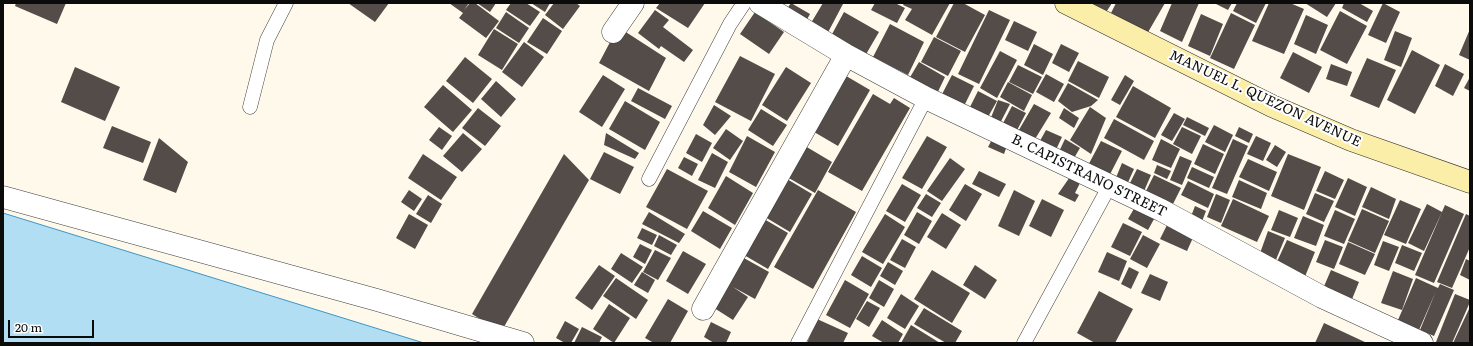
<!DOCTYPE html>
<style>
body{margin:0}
#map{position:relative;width:1473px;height:346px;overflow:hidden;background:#fef9ea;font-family:Literata,serif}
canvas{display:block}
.frame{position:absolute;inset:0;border:4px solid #0b0b0b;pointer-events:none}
.scale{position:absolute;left:8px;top:320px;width:86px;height:18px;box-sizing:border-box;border:2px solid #0b0b0b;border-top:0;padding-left:5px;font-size:12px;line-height:14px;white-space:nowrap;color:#0b0b0b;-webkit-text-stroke:3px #fff;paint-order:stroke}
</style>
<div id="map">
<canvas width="1473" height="346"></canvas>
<div class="frame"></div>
<div class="scale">20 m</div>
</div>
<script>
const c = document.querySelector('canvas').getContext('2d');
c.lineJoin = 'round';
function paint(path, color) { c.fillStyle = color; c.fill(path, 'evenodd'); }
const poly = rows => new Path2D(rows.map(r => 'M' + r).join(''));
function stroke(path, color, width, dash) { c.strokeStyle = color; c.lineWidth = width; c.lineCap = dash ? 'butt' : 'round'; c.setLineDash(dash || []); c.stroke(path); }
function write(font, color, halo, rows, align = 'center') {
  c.font = font + ' Literata,serif'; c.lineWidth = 4; c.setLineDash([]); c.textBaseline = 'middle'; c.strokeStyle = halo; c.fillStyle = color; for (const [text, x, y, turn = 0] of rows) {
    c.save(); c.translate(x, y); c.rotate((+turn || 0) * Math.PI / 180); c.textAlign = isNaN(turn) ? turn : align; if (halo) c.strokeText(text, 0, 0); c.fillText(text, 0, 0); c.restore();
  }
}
const water = poly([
 [3,213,424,343,3,343,3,213]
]);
const building = poly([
 [16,3,66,3,57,24,15,6],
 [348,3,389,3,375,22],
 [449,3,469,3,464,10,470,3,475,3,499,21,486,38,459,18,463,13],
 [477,3,496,3,490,12],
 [511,3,526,3,540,12,530,26,506,10],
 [531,3,550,3,545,12],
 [554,3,576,3,580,6,563,29,545,15],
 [660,3,705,3,688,28,656,8],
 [791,3,810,14,804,25,784,13],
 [823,3,843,4,825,38,808,28],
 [875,3,895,3,905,8,897,23,871,10],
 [904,3,950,3,932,35,905,20,912,9,903,5],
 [954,3,963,3,985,15,965,52,936,37],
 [1086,3,1112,3,1105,14],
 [1116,3,1165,3,1147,34,1111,13],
 [1172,3,1199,3,1182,42,1160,31],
 [1214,3,1232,3,1228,10],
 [1237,3,1266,3,1256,23,1233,11],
 [1269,3,1290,3,1304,9,1284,54,1252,41],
 [1305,3,1336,3,1327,17],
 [1344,3,1359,3,1373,11,1367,22,1342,8],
 [1383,3,1400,12,1386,43,1368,35],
 [655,10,669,20,663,27,693,50,684,62,661,46,659,49,638,33],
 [989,10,1010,20,979,84,958,74],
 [1340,11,1367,26,1347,64,1320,50],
 [506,12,529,28,519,43,496,28],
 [755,12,784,32,769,54,740,34],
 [844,12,879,32,865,56,831,36],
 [1231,13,1255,25,1234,69,1210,58],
 [1201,14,1223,24,1210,56,1188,46],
 [1306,15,1328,25,1316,54,1294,44],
 [543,18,562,31,547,54,527,42],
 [1014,21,1037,32,1028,51,1005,40],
 [890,24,924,42,908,75,873,57],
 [618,27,666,58,649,91,599,63],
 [494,29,518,44,502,70,478,55],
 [1470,29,1470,60,1459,55],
 [1395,31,1412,38,1401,67,1384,60],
 [934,37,961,51,948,76,921,62],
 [524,42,544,57,522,87,502,72],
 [1034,44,1053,54,1043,75,1024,65],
 [1061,44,1079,53,1069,72,1052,63],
 [1412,50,1440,65,1415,114,1387,100],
 [1000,51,1017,60,997,98,980,88],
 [1293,52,1322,67,1309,93,1280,78],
 [740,56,775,74,751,121,715,102],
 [465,57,492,79,473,103,446,81],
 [1367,58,1396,70,1379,108,1350,96],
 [1078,61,1109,77,1099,98,1068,81],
 [919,62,945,77,934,100,906,84],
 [1331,64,1352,72,1347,86,1326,79],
 [1445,64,1464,74,1453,96,1435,86],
 [1018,65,1042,77,1033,94,1009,82],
 [75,67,120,87,105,121,61,102],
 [786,67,811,83,787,121,762,105],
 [841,73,870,90,838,146,809,129],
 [1046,74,1064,84,1054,102,1036,92],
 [603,75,625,89,602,127,579,112],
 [952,75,974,86,961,112,939,100],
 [1125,75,1134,81,1120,105,1111,100],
 [1470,77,1470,91,1464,88],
 [496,81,516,99,501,117,481,99],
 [1008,82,1032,95,1024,111,1000,97],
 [1068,83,1098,100,1091,106,1072,112,1058,101],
 [443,85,472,110,453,132,424,107],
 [1133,86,1171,108,1155,138,1116,117],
 [638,88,672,106,665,119,631,101],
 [978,91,997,101,984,124,966,115],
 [873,94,890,104,894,98,910,108,862,191,828,172],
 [998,100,1010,104,997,129,988,125],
 [625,101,660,122,645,150,609,129],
 [1034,104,1051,113,1032,144,1016,135],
 [714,105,731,116,715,135,703,125],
 [1012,106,1026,113,1014,136,1000,129],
 [1090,107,1106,118,1091,154,1070,140],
 [478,108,501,126,485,146,462,128],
 [1064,108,1079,118,1074,128,1059,118],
 [761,109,787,125,773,146,748,130],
 [1174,113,1185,119,1172,141,1161,135],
 [1187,117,1209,128,1205,136,1183,125],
 [1114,119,1154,141,1144,160,1104,138],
 [1214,125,1233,135,1225,152,1205,142],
 [112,126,151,142,143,163,103,148],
 [439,127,452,136,442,150,429,140],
 [1182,127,1201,136,1192,154,1173,144],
 [1239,127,1253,134,1249,143,1235,136],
 [726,129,743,141,730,160,713,148],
 [1046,130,1062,137,1053,156,1036,148],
 [463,133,482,149,462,172,443,156],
 [606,133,639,153,635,159,604,145],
 [696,134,712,143,702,162,686,153],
 [747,136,775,152,756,187,729,172],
 [927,136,947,147,922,189,902,178],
 [994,136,1008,143,1004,154,988,147],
 [1256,136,1271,143,1263,161,1247,154],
 [159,138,188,162,176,193,143,180],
 [1065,139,1080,148,1071,163,1056,158],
 [1161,139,1180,149,1171,168,1152,160],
 [1233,139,1248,146,1227,194,1212,188],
 [1101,141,1122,151,1106,182,1085,171],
 [1203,144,1224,154,1215,174,1194,164],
 [1275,145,1286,152,1277,167,1266,160],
 [805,146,832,162,815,193,787,177],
 [604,152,634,167,620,194,590,179],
 [712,153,728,162,715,188,698,180],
 [423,154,457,177,441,200,408,178],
 [564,154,589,180,501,332,472,314],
 [1288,154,1321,167,1304,210,1271,196],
 [1180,156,1192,161,1182,185,1170,180],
 [684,157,698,164,692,176,678,168],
 [950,158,965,169,942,201,927,191],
 [1248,159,1277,172,1269,191,1239,177],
 [1122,163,1134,169,1125,189,1113,185],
 [1157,165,1171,171,1167,179,1154,173],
 [1192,167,1214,177,1209,188,1187,178],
 [667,169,708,191,687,229,646,207],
 [1137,169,1151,175,1141,198,1126,191],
 [979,171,1006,184,999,197,972,184],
 [1325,171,1344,180,1335,199,1316,191],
 [1072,174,1082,179,1075,193,1079,195,1075,202,1058,194],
 [1154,175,1181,188,1169,212,1142,199],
 [726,176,753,193,735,225,708,208],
 [1348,178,1367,187,1355,216,1335,207],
 [787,179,812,194,790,232,765,217],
 [1239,180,1267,193,1261,209,1232,197],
 [1188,181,1214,194,1208,208,1181,195],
 [902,184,921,195,905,222,886,211],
 [965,184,982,194,966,221,949,210],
 [1371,187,1396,199,1389,219,1362,207],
 [409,190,422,199,414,211,401,202],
 [818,190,856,212,813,289,774,267],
 [1014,190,1035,201,1019,236,998,226],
 [1315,193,1334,201,1324,222,1306,214],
 [926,194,941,203,932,217,917,208],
 [1216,194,1230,200,1221,223,1207,217],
 [428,195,442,204,431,223,416,214],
 [1042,199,1064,210,1051,237,1029,226],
 [1233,199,1269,216,1257,242,1221,226],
 [1139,200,1159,210,1148,230,1128,219],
 [1400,200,1421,209,1406,244,1384,235],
 [1427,204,1442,212,1424,251,1408,243],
 [1445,205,1464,214,1434,283,1415,275],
 [1195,206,1206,211,1201,224,1190,219],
 [1362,209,1389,221,1375,253,1348,241],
 [1279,210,1298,218,1290,237,1271,230],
 [1335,210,1355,219,1344,244,1324,236],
 [703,211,732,228,720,249,691,231],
 [649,212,685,234,679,243,642,224],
 [917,212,932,221,919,244,904,235],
 [942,213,961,225,946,249,927,237],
 [409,214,428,225,415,249,396,238],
 [885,214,905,227,883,264,862,252],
 [1466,214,1470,216,1470,247,1452,288,1437,282],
 [1303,216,1324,225,1316,246,1294,238],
 [764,219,788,233,768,269,744,255],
 [1170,219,1196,231,1187,251,1160,239],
 [1123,223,1142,232,1130,256,1111,247],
 [642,228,657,235,652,245,637,238],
 [1268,231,1285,238,1275,262,1259,256],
 [659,235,677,245,671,255,654,246],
 [1143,235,1160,244,1147,268,1130,259],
 [902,239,916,247,905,268,890,260],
 [1287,240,1315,252,1304,279,1275,266],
 [1325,240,1343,247,1334,269,1316,262],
 [1383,241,1399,247,1389,271,1374,265],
 [1348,242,1375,254,1365,275,1339,264],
 [640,244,652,250,645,264,633,257],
 [1402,245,1422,253,1414,271,1395,263],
 [655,250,671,258,658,280,643,272],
 [683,251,706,264,688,294,666,281],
 [1107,252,1127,261,1119,281,1098,272],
 [621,253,643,267,632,283,611,269],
 [862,256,882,268,871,287,851,275],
 [742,257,769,272,755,299,733,287,748,297,733,320,711,306],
 [1466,259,1470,261,1470,280,1460,275],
 [888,262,903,271,895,285,880,276],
 [599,265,615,276,592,310,575,298],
 [975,265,997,280,985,299,963,285],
 [1129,267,1139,272,1131,289,1121,284],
 [932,270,970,293,952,323,914,299],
 [1331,270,1359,282,1350,304,1322,291],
 [1393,271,1413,279,1402,310,1381,303],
 [642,272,655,280,648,293,634,285],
 [1150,274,1168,282,1160,301,1141,293],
 [616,278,648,300,636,319,603,296],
 [1416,278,1438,288,1440,284,1454,290,1434,336,1420,330,1436,291,1419,330,1398,320],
 [845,280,869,294,850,328,826,315],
 [879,280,894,289,884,307,869,298],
 [1099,291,1133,309,1115,343,1095,343,1077,333],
 [901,294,919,306,905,329,887,318],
 [1455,294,1470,300,1470,302,1452,343,1438,343,1436,342],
 [668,299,688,311,670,343,654,343,645,338],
 [867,301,880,308,869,327,856,319],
 [609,304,630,318,614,343,593,329],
 [1470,307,1470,343,1453,343],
 [924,308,962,331,955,343,946,343,914,324],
 [817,319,848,333,843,343,807,343],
 [882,320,903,334,898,343,884,343,872,336],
 [565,321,579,329,571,343,565,343,556,338],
 [711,322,731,332,726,343,714,343,704,337],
 [1324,323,1367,343,1315,343],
 [911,325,940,343,901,343],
 [582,327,602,337,599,343,574,343]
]);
const lane = poly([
 [250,107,267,40,286,3],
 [649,179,730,24,744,3],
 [798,343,926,98],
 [1024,343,1110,185]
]);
const street = poly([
 [760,3,846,55,926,98,1161,210,1322,297,1422,343],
 [613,32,633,3],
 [3,197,377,300,523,343],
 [703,309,846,55]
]);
const secondary = poly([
 [1066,3,1272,106,1351,140,1470,182]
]);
const streetNames = [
 ["MANUEL L. QUEZON AVENUE",1265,99,25],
 ["B. CAPISTRANO STREET",1089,176,26]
];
paint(water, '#b1def3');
stroke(water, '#3c96c6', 1);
paint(building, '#534c48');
stroke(lane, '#3e3e3e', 15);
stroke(street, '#3e3e3e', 23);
stroke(secondary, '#2d2d2d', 23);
stroke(lane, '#fff', 14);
stroke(street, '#fff', 22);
stroke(secondary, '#fbeea8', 22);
write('14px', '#0b0b0b', '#fff', streetNames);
</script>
